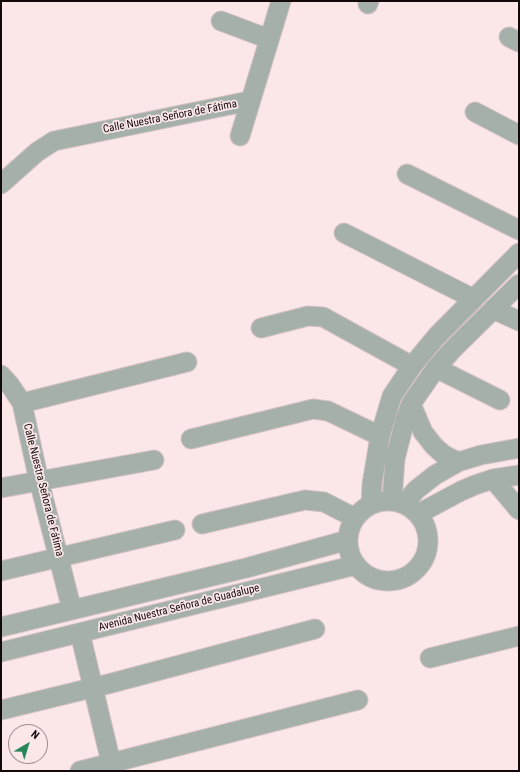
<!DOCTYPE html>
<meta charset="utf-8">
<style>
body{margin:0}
#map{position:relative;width:520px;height:772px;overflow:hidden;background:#fbe7e8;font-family:"Roboto Condensed",sans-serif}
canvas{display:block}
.frame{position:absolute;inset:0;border:2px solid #13090a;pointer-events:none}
.north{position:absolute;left:8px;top:724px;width:40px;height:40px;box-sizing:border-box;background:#fbe7e8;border:1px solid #9e8e8f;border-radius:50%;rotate:38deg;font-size:11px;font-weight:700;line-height:16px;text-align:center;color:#13090a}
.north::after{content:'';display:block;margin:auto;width:14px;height:18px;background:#29865c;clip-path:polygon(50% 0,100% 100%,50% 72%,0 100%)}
</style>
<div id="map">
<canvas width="520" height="772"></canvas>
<div class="frame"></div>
<div class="north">N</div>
</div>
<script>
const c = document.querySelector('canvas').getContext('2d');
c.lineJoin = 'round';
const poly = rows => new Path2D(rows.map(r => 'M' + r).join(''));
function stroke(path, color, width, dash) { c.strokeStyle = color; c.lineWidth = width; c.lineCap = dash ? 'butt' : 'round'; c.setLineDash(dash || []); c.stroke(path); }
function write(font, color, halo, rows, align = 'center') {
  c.font = font + ' "Roboto Condensed",sans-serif'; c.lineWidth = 3.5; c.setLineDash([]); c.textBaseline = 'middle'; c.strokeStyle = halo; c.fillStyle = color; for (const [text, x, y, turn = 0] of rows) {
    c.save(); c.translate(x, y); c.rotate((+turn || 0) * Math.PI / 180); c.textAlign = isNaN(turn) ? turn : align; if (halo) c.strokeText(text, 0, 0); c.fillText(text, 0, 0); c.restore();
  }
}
const minor = poly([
 [368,4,369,1],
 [221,21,269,39],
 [509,37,519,42],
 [475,112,519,135],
 [240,136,281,1],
 [407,174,519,230],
 [1,184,37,152,54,141,249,101],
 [344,233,474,299],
 [493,309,519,321],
 [261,328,308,316,323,317,412,366],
 [436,368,500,400],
 [1,375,10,385,22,403,39,481,72,610],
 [22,403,187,362],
 [411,404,423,432,434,446,444,455,458,462],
 [191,439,313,409,328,411,380,436],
 [493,479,519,510],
 [1,488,154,460],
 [392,501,395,459,405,420,411,404,436,368,453,349,519,284],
 '348 541a40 40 0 1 1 80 0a40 40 0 1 1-80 0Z',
 [371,504,372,484,380,436,392,396,412,366,437,336,519,253],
 [404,504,416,490,435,475,458,462,481,455,519,448],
 [418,514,461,491,475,485,493,479,519,475],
 [202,524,305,500,324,502,355,518],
 [1,571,175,530],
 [1,627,246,568,348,540],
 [80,633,113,771],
 [1,652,356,565],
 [430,658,519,636],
 [1,710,108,684,315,629],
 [80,771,358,700]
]);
const streetNames = [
 ["Calle Nuestra Señora de Fátima",170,117,-11],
 ["Calle Nuestra Señora de Fátima",43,490,76],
 ["Avenida Nuestra Señora de Guadalupe",179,608,-14]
];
stroke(minor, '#d6c3c4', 21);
stroke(minor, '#a4b0a9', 19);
write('11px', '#13090a', '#fbe7e8', streetNames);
</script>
